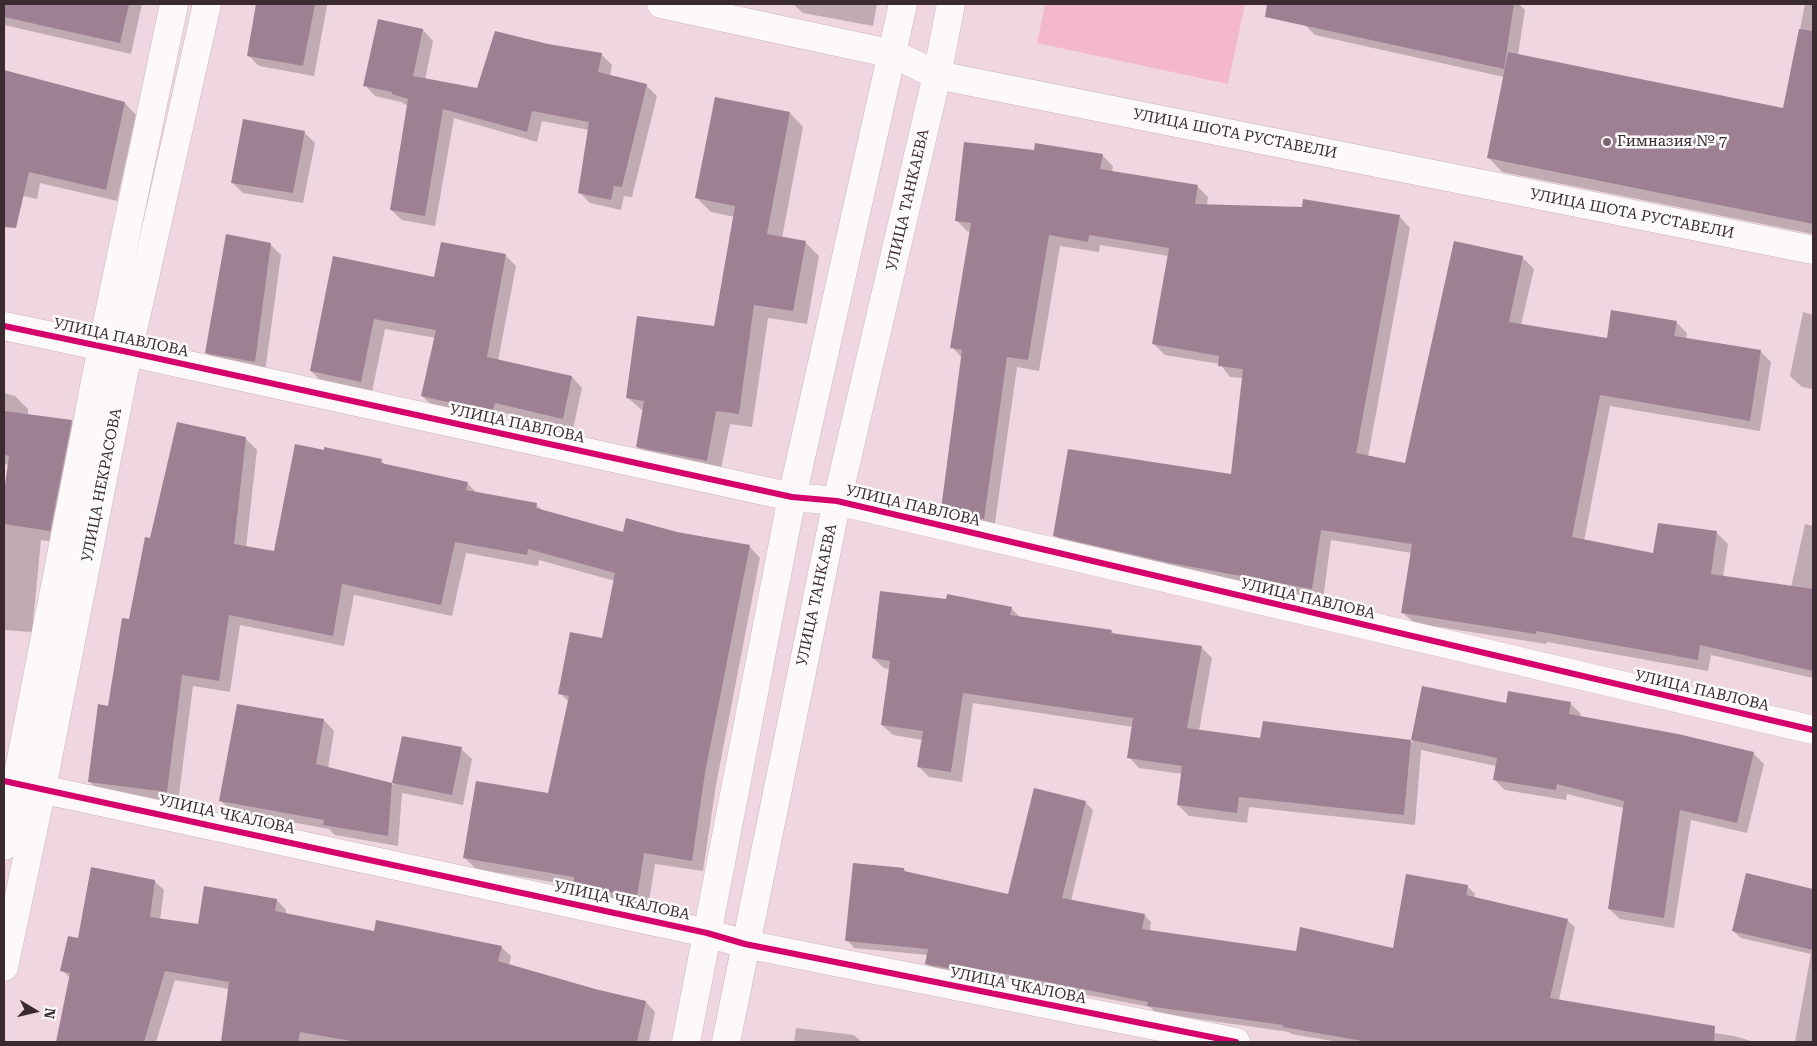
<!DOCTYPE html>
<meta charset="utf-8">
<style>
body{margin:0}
#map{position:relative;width:1817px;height:1046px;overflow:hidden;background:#f0d6e0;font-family:"Roboto Serif",serif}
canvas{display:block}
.frame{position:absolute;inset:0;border:5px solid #3c2a31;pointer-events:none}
.north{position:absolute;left:10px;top:986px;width:50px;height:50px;-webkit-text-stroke:4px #fcfcfc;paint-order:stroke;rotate:99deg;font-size:14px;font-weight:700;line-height:20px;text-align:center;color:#3c2a31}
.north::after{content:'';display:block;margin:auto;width:18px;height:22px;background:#3c2a31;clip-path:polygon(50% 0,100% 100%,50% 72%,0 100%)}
</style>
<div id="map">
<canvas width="1817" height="1046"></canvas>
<div class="frame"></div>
<div class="north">N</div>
</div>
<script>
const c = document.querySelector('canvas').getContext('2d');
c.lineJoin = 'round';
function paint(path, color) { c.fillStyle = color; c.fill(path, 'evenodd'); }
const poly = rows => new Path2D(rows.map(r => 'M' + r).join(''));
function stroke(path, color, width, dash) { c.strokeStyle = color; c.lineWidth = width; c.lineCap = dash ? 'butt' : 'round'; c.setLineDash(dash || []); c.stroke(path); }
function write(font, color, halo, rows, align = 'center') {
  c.font = font + ' "Roboto Serif",serif'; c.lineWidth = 5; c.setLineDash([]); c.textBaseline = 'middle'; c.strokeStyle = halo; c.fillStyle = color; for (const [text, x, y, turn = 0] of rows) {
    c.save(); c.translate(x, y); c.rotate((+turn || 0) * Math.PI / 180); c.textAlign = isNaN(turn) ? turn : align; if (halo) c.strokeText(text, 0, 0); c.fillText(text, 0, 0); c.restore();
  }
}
const green = poly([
 [1045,4,1245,4,1228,84,1037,43]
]);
const shadow = poly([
 [4,4,142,4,131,54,4,25],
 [257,4,325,4,327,6,314,76,259,66,248,55],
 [793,4,877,4,873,26,803,13],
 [1309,4,1519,4,1525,10,1518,55,1784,109,1805,4,1813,4,1813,234,1502,172,1488,157,1504,77,1315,35,1305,25],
 [379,21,423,30,433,41,425,80,478,89,548,46,601,54,612,65,610,76,646,85,657,96,632,197,624,196,621,210,590,203,579,192,589,130,542,121,537,142,454,118,435,226,402,220,391,210,408,106,401,102,375,96,365,85],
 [4,71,125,103,136,115,117,201,40,183,37,199,4,192],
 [790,113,803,127,782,238,805,242,819,256,807,324,768,318,752,427,730,424,720,474,651,460,637,446,644,412,628,398,715,328,735,217,711,212,697,198],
 [304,132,315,143,303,203,243,193,232,182],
 [1035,152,1102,155,1113,166,1112,172,1197,186,1208,197,1207,205,1399,216,1410,228,1368,457,1406,464,1455,243,1523,258,1534,269,1521,325,1608,339,1676,322,1687,333,1686,339,1760,351,1771,362,1760,431,1610,406,1584,541,1654,554,1717,533,1728,544,1723,577,1791,587,1805,524,1813,526,1813,678,1711,655,1708,671,1547,642,1546,644,1414,623,1402,612,1412,553,1331,540,1323,599,1182,574,1066,546,1055,535,1233,476,1243,378,1230,377,1220,364,1165,355,1154,344,1169,256,1100,245,1099,252,1060,246,1039,371,1017,367,994,530,954,520,942,509,962,358,952,347,971,232,967,231,956,220],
 [270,244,281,255,265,372,217,363,206,352],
 [505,255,516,266,498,361,572,377,582,388,573,429,505,413,503,422,433,406,422,396,436,338,385,329,372,392,322,382,311,371,334,257,435,278],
 [1803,312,1813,315,1813,389,1802,387,1790,376],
 [4,393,15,396,28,409,28,415,71,422,84,434,62,543,41,540,32,632,4,630,4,500,9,465,4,464],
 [246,439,257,450,246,548,275,552,381,460,386,466,467,483,478,494,536,505,543,511,624,534,677,533,749,546,760,558,716,785,703,871,655,864,648,907,585,896,575,886,476,869,465,858,549,794,569,702,560,693,603,639,615,581,539,560,538,566,466,553,452,616,354,595,344,646,240,625,230,692,193,686,178,802,100,792,89,781,151,540],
 [1011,608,1020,617,1111,631,1115,635,1201,647,1212,658,1199,731,1262,739,1264,723,1412,742,1423,687,1507,705,1570,703,1581,714,1580,717,1753,753,1764,764,1747,833,1691,820,1674,928,1620,919,1609,909,1624,808,1567,794,1566,800,1505,790,1494,779,1496,766,1421,750,1415,825,1249,807,1247,823,1189,816,1178,805,1183,774,1139,768,1129,757,1133,727,973,703,962,782,929,777,918,766,923,740,893,735,882,725,890,669,884,668,873,658],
 [238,705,324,720,334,731,328,768,393,785,403,737,461,749,472,759,463,805,402,793,398,846,335,835,329,829,231,811,221,801],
 [1035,790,1086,803,1093,810,1071,901,1144,915,1151,922,1150,931,1297,952,1394,950,1467,886,1475,894,1474,898,1567,920,1575,927,1559,1000,1681,1028,1734,1036,1755,1042,1338,1042,1291,1034,1289,1032,1156,1013,1150,1007,1003,979,1002,983,934,971,927,964,928,955,854,948,847,940,904,869,907,873,1009,895],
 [1747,874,1813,890,1813,1042,1795,1042,1811,954,1741,938,1733,931],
 [154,881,164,890,160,920,199,926,277,900,286,910,286,914,375,932,501,947,511,956,509,966,595,991,646,1002,655,1012,649,1042,222,1042,229,989,175,980,156,1042,57,1042,70,978,62,970,79,940],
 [796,1028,854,1035,862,1042,794,1042]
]);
const building = poly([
 [4,4,129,4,120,43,4,17],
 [256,4,315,4,303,66,247,56],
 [1267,4,1514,4,1504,69,1265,17],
 [378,19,423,29,413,76,477,88,495,31,548,44,602,53,598,72,647,84,622,187,614,186,611,200,578,193,589,122,532,111,527,132,443,109,425,216,390,210,408,99,392,94,392,92,363,86],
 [1799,29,1813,31,1813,224,1487,158,1508,52,1783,108],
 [4,70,125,102,106,190,29,172,16,228,4,227],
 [715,97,790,112,767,234,806,241,793,311,754,305,739,414,716,411,707,461,636,447,644,401,626,398,637,316,714,326,735,206,695,198],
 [243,119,305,131,293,193,231,183],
 [964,142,1034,150,1035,143,1103,154,1100,169,1198,185,1195,204,1302,207,1303,199,1400,215,1356,453,1405,463,1454,241,1523,256,1509,322,1607,338,1611,310,1677,321,1674,336,1761,350,1750,421,1600,395,1572,537,1653,553,1658,523,1717,531,1711,574,1813,589,1813,671,1700,645,1698,660,1536,631,1536,634,1401,613,1412,544,1321,530,1312,589,1170,563,1053,536,1068,449,1231,474,1243,369,1218,366,1219,356,1152,344,1169,248,1089,235,1088,242,1049,235,1028,360,1007,357,984,519,941,509,962,350,950,348,971,223,955,221],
 [226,234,271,243,255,362,205,353],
 [441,242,506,254,487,357,572,376,563,419,495,403,492,412,421,396,436,330,374,319,361,382,310,371,333,256,434,277],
 [4,411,72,420,50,531,4,524,4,492,9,456,4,455],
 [177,422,246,437,234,544,274,551,295,444,324,450,324,447,382,459,381,463,468,482,466,490,537,503,536,508,623,532,626,518,677,532,750,545,705,773,692,861,644,853,637,897,573,886,574,877,463,858,476,781,548,793,569,696,558,694,570,632,602,638,615,573,528,549,527,555,455,542,441,605,342,584,333,636,229,615,219,681,182,675,167,792,88,782,98,704,108,706,122,618,129,619,145,537,150,538],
 [880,591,946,599,947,594,1012,607,1010,615,1112,630,1111,633,1202,646,1187,728,1260,738,1263,721,1411,740,1404,815,1239,797,1237,813,1177,805,1182,766,1127,758,1133,718,963,693,951,772,917,767,923,731,881,725,890,661,872,658],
 [1422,686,1506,703,1508,691,1571,702,1569,714,1678,734,1754,752,1737,823,1680,810,1664,918,1608,909,1624,801,1557,784,1556,790,1493,780,1497,758,1411,740],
 [237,704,324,719,316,764,392,783,388,836,323,825,324,820,219,801],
 [402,736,462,747,452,795,392,783],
 [1034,788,1086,801,1062,898,1145,914,1142,929,1296,951,1300,927,1393,948,1406,874,1468,885,1466,895,1568,919,1550,998,1715,1026,1714,1042,1368,1042,1283,1027,1283,1025,1147,1006,1148,1002,996,972,995,977,925,964,928,949,845,941,853,863,904,868,904,871,1008,894],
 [91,867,155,880,150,917,198,924,204,886,277,899,275,911,374,931,376,920,502,946,498,961,595,989,646,1001,637,1042,357,1042,300,1032,298,1042,221,1042,229,982,165,971,144,1042,56,1042,70,973,60,971,68,936,78,938],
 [1746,873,1813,889,1813,950,1732,931]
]);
const minor = poly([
 [661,4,893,54,937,75,1813,250],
 [4,326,128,352,792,497,837,501,1813,730],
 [4,781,707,933,745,944,1236,1042],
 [4,846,102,347,174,4],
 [4,967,42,788,128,352,207,4]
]);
const secondary = poly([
 [686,1042,792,497,903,4],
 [726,1042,837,501,937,75,951,4]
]);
const cycleway = poly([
 [4,326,128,352,792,497,837,501,1813,730],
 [4,781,707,933,745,944,1236,1042]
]);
const markers = [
 [1607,142,5,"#7b666e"]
];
const streetNames = [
 ["УЛИЦА ШОТА РУСТАВЕЛИ",1235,134,11],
 ["УЛИЦА ТАНКАЕВА",908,200,-77],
 ["УЛИЦА ШОТА РУСТАВЕЛИ",1632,214,11],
 ["УЛИЦА ПАВЛОВА",121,338,12],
 ["УЛИЦА ПАВЛОВА",517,424,12],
 ["УЛИЦА НЕКРАСОВА",102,485,-79],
 ["УЛИЦА ПАВЛОВА",913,506,13],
 ["УЛИЦА ТАНКАЕВА",817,595,-78],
 ["УЛИЦА ПАВЛОВА",1308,599,13],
 ["УЛИЦА ПАВЛОВА",1702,691,13],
 ["УЛИЦА ЧКАЛОВА",227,815,12],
 ["УЛИЦА ЧКАЛОВА",622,901,12],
 ["УЛИЦА ЧКАЛОВА",1018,986,11]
];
const poiNames = [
 ["Гимназия № 7",1617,142]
];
paint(green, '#f4b8ce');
paint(shadow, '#0003');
paint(building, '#9e8093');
stroke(minor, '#cab6bd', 29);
stroke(secondary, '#cab6bd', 29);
stroke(minor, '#fdf9fa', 28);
stroke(secondary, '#fdf9fa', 28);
stroke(cycleway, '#d6006c', 6);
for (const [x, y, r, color] of markers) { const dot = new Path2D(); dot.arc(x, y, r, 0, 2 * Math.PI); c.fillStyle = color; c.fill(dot); stroke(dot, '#fcfcfc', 2); }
write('15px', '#3c2a31', '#fcfcfc', streetNames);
write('15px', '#3c2a31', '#fcfcfc', poiNames, 'left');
</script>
